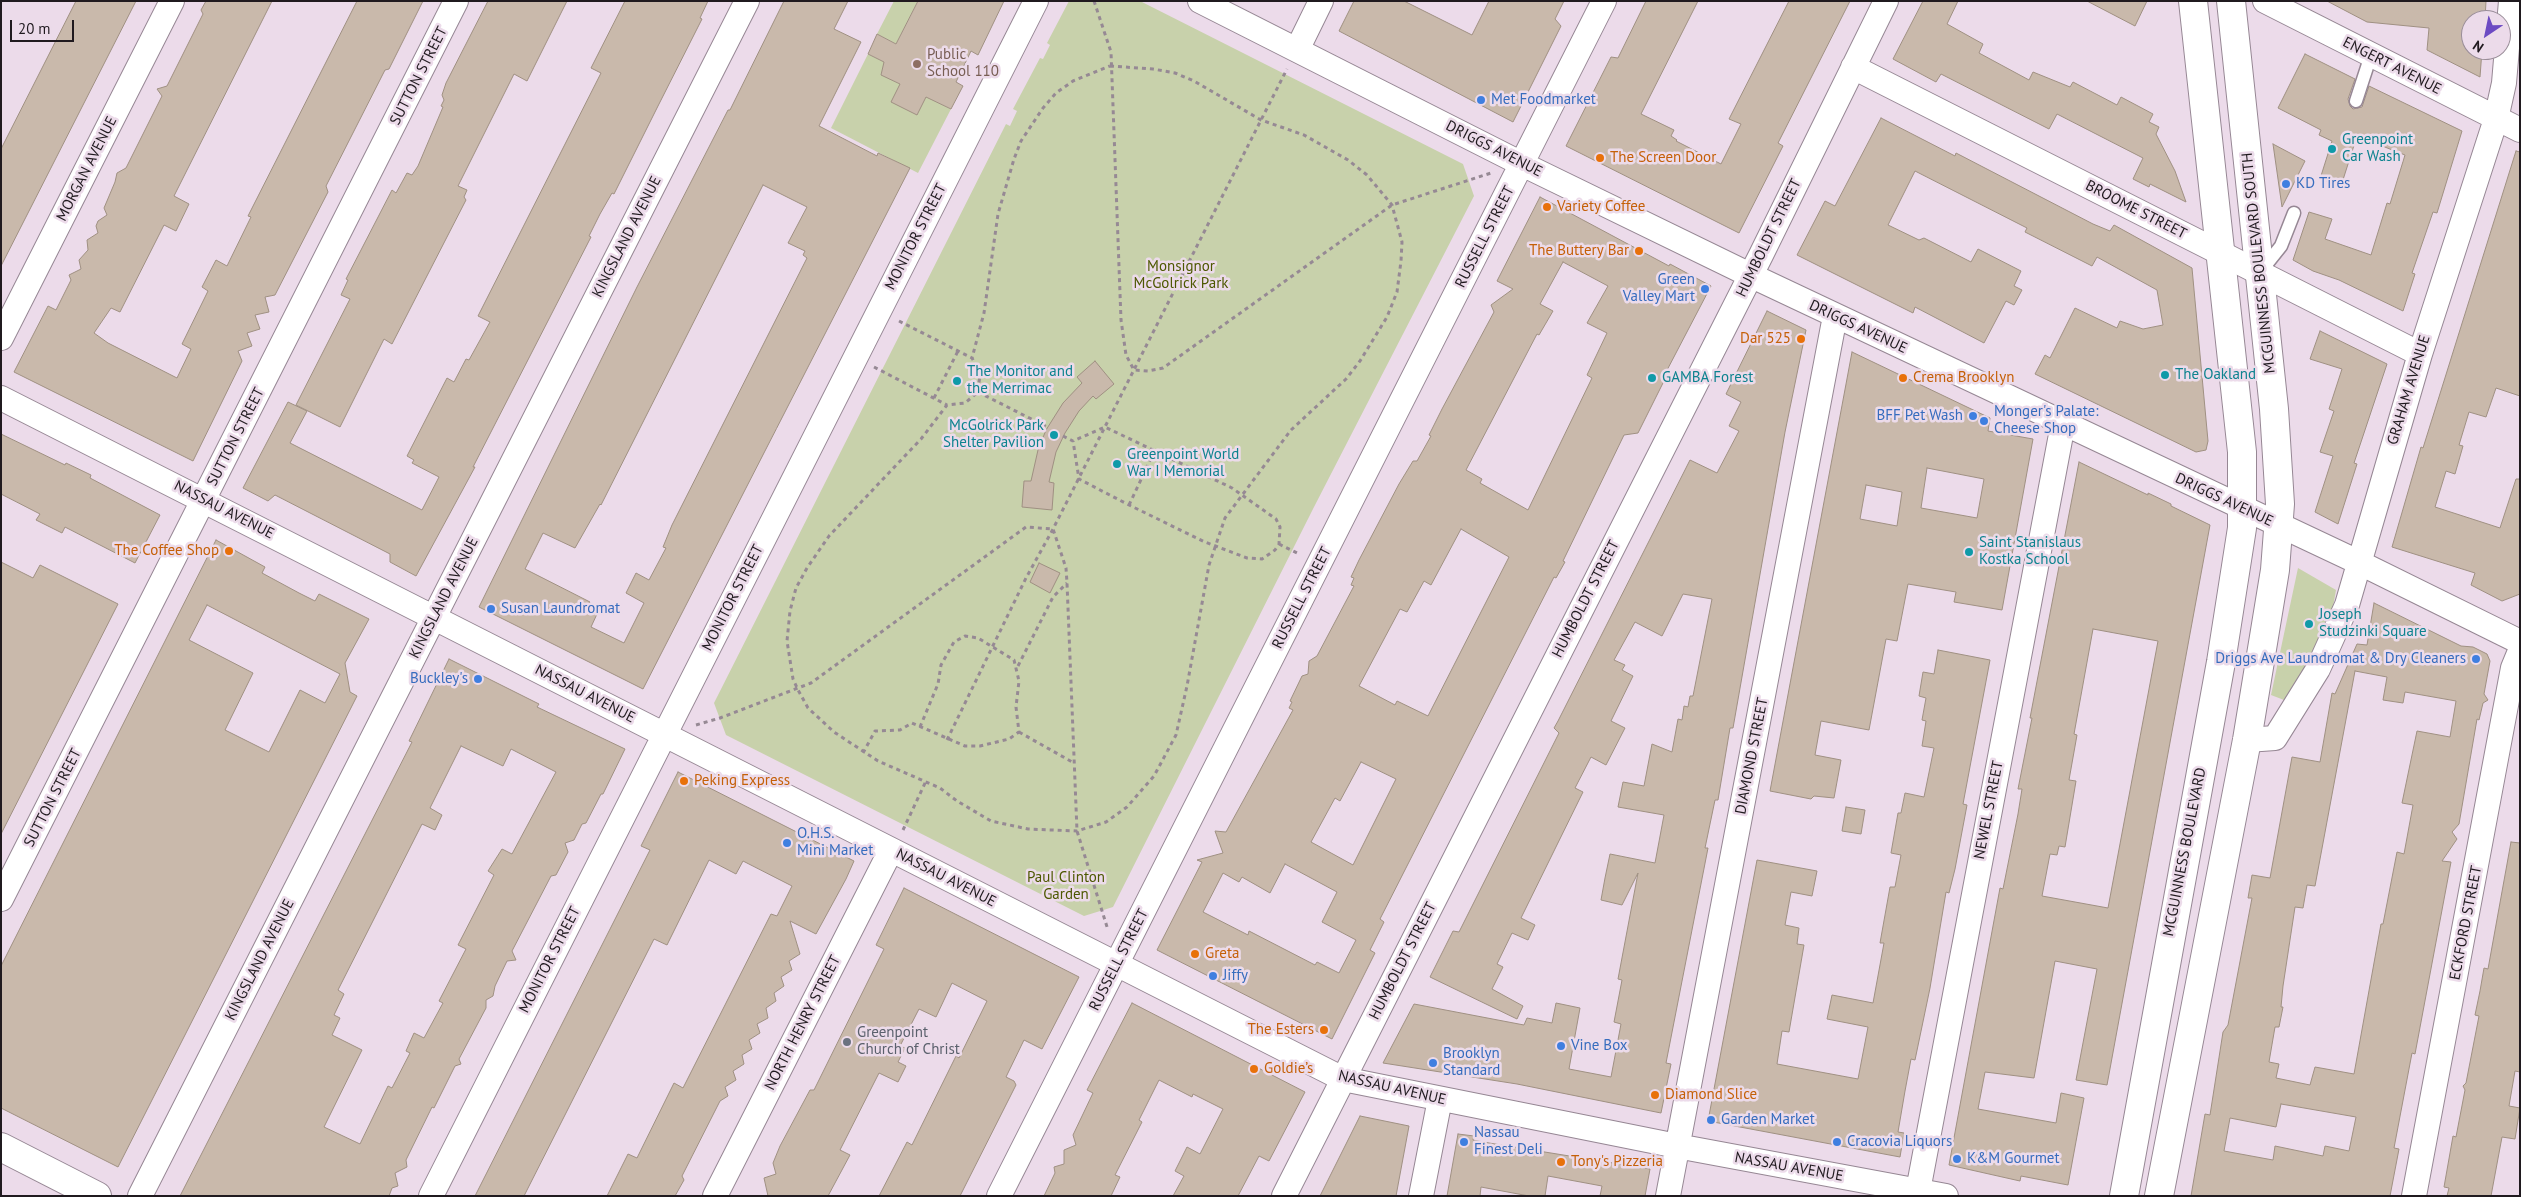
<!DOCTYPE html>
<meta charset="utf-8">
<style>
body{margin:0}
#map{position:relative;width:2521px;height:1197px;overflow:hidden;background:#ecdbea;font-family:"PT Sans",sans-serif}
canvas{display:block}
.frame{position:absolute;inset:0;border:2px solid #201a1f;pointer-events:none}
.north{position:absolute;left:2461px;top:10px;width:50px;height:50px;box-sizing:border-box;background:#ecdbea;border:1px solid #9a8e99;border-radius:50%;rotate:214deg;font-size:14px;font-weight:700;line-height:20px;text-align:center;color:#201a1f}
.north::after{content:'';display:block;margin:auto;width:18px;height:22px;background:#6c4ac3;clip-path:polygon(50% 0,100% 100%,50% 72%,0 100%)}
.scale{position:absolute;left:10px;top:20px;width:64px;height:22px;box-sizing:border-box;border:2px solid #201a1f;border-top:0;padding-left:6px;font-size:15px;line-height:18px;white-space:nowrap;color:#201a1f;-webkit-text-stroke:4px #ecdbea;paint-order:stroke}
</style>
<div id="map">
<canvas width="2521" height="1197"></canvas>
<div class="frame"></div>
<div class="north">N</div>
<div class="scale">20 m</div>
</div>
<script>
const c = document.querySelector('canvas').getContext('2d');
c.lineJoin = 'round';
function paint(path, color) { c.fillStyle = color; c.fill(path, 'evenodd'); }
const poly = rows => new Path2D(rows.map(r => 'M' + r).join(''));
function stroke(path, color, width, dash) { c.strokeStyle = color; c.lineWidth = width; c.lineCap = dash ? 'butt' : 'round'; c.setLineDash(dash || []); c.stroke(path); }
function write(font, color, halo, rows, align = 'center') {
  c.font = font + ' "PT Sans",sans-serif'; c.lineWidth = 5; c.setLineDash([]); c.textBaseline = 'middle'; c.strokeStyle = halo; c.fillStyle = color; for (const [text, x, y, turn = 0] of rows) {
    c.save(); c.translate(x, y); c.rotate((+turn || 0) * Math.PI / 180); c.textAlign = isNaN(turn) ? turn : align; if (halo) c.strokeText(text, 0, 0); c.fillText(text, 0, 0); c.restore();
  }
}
const green = poly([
 [894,1,918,1,896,44,877,34],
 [1069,1,1140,1,1463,164,1474,196,1314,507,1113,907,1084,916,726,735,714,703,1006,124,1010,126,1017,111,1013,109,1040,58,1043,59,1050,45,1047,43],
 [868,54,887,63,881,74,951,109,918,173,831,128],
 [2298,568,2336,590,2332,613,2308,662,2284,700,2271,695]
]);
const building = poly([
 [76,1,136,1,1,266,1,149,76,1],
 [206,1,272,1,174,196,189,204,176,231,164,225,120,312,111,308,94,333,108,343,177,378,191,349,182,344,208,291,202,287,216,260,227,266,251,217,248,216,357,1,423,1,389,69,385,70,326,186,328,192,275,295,265,297,269,312,255,315,260,329,247,333,252,346,238,351,242,361,193,461,14,372,48,306,56,310,71,280,69,275,81,269,79,260,88,250,87,240,98,233,96,226,98,221,107,215,104,208,115,182,117,173,126,168,162,96,157,89,167,86,203,14,201,10,206,1],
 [488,1,567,1,527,81,514,74,458,186,467,190,464,197,466,200,392,344,384,339,340,427,296,405,350,299,341,295,348,280,346,279,392,190,396,193,407,173,412,175,418,166,443,107,441,106,444,100,442,95,446,83,488,1],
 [625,1,708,1,700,18,702,19,658,106,614,194,612,193,600,214,589,236,591,237,473,467,475,467,416,576,390,562,390,554,275,495,268,501,243,488,288,402,307,411,290,443,422,510,439,477,412,463,414,460,407,456,447,378,454,382,466,359,469,360,490,322,478,316,601,73,591,68,625,1],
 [784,1,848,1,834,29,861,42,819,126,877,156,878,153,910,168,643,689,479,607,637,287,728,110,730,110,784,1],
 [763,185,807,207,788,243,805,251,803,255,807,258,672,525,663,547,666,548,649,580,636,573,626,593,644,603,624,643,591,627,597,614,586,609,590,602,525,569,543,533,575,548,600,504,601,505,763,185],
 [918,1,1004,1,978,55,971,51,956,82,963,86,951,109,926,97,917,115,891,102,900,84,881,75,884,62,868,54,877,34,896,44,918,1],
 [1354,1,1404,1,1472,35,1489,1,1564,1,1555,19,1561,26,1513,122,1339,31,1354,1],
 [1646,1,1698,1,1641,114,1674,130,1671,136,1677,140,1676,141,1721,164,1741,124,1729,119,1789,1,1850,1,1778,143,1783,146,1739,233,1566,146,1611,57,1618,58,1646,1],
 [1923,1,1958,1,1947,24,1983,44,1979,53,2029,80,2033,72,2070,87,2073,82,2117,105,2121,97,2153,114,2149,122,2159,127,2156,134,2175,171,2186,202,2150,184,2149,187,2133,179,2143,158,2057,114,2049,129,1941,74,1936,82,1893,59,1923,1],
 [2087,1,2147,1,2135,26,2087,1],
 [2327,1,2486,1,2485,20,2471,20,2471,50,2482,50,2480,77,2427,50,2429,28,2367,22,2327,1],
 [2305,54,2355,79,2348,99,2350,106,2353,109,2362,107,2369,86,2462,131,2437,213,2433,212,2412,273,2415,274,2403,311,2339,280,2313,271,2293,260,2309,212,2332,219,2325,239,2371,255,2387,203,2390,204,2405,155,2357,136,2341,186,2320,179,2332,141,2319,135,2321,130,2278,108,2305,54],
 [1881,118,1955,156,1956,153,2093,224,2110,231,2114,225,2192,268,2208,441,2206,450,2196,452,2035,374,2045,355,2050,358,2075,308,2117,328,2120,321,2143,329,2163,325,2157,290,2097,257,2092,266,2025,232,2027,228,1915,171,1888,225,1919,240,1924,238,1971,262,1978,249,2021,271,2014,286,2022,290,2014,305,2006,301,1984,343,1915,307,1913,313,1797,255,1825,201,1835,206,1881,118],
 [2273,144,2305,161,2282,207,2273,144],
 [2516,151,2520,152,2520,396,2496,388,2486,417,2469,412,2459,445,2463,446,2455,474,2446,471,2435,507,2500,528,2516,479,2520,479,2520,594,2502,601,2471,585,2475,573,2392,547,2421,447,2423,448,2516,151],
 [1540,197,1669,266,1670,264,1711,286,1665,374,1667,375,1638,433,1624,435,1563,561,1565,562,1556,578,1554,577,1380,919,1384,922,1370,950,1375,953,1332,1039,1157,950,1202,862,1197,860,1223,853,1215,831,1226,832,1293,710,1289,708,1292,702,1290,701,1302,676,1308,674,1309,661,1317,656,1354,586,1351,585,1354,578,1351,577,1359,560,1399,484,1413,461,1417,461,1431,436,1429,435,1442,409,1494,312,1491,305,1513,289,1497,281,1540,197],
 [1563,262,1608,286,1587,323,1607,333,1587,375,1592,378,1528,510,1480,483,1482,479,1466,470,1537,334,1539,335,1553,311,1540,304,1563,262],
 [1461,529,1509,557,1428,716,1397,701,1395,705,1359,686,1400,609,1407,612,1424,581,1431,585,1461,529],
 [1361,762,1396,779,1353,865,1311,842,1335,798,1340,801,1361,762],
 [1285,864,1337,892,1322,922,1356,940,1339,973,1317,962,1315,965,1249,931,1248,935,1203,912,1223,873,1239,882,1242,877,1270,893,1285,864],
 [1767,311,1806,330,1785,432,1733,728,1730,728,1718,800,1715,800,1705,848,1708,848,1666,1063,1671,1064,1661,1113,1517,1084,1383,1063,1414,1004,1524,1025,1527,1018,1552,1023,1556,1003,1580,1008,1569,1069,1611,1077,1621,1024,1614,1022,1622,980,1618,979,1638,873,1622,905,1601,900,1605,878,1610,854,1655,863,1664,815,1618,807,1623,782,1644,786,1652,744,1672,752,1678,719,1682,720,1684,706,1688,707,1690,696,1693,696,1712,599,1683,594,1662,636,1635,622,1614,660,1625,665,1622,670,1633,676,1611,721,1625,728,1606,765,1591,757,1575,788,1583,792,1521,918,1535,925,1528,940,1512,933,1497,964,1503,967,1492,989,1523,1006,1517,1019,1430,977,1453,931,1459,932,1559,733,1554,728,1558,721,1690,460,1717,473,1739,431,1729,426,1741,402,1726,394,1767,311],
 [2320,331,2387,364,2354,463,2357,464,2338,524,2315,512,2333,456,2320,452,2334,411,2329,409,2342,369,2310,359,2320,331],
 [1852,352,1990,418,1988,431,2033,439,2002,610,1954,602,1956,592,1908,584,1897,641,1886,639,1869,730,1821,721,1815,755,1841,760,1834,798,1814,796,1811,799,1770,791,1852,352],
 [1927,468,1984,479,1977,518,1921,508,1927,468],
 [1866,485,1902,492,1897,526,1860,519,1866,485],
 [1095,361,1114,384,1096,399,1093,396,1079,411,1065,433,1056,452,1049,482,1054,483,1052,510,1022,507,1024,481,1031,481,1038,450,1046,430,1063,403,1082,383,1077,377,1095,361],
 [1,434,65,465,66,463,91,475,90,478,160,515,135,563,65,527,62,533,36,520,40,514,1,494,1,434],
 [2079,462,2148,495,2148,493,2171,504,2171,506,2210,525,2107,1085,2076,1080,2097,969,2055,961,2034,1078,1985,1072,1978,1109,2056,1123,2061,1093,2084,1098,2068,1185,2021,1176,2020,1181,1949,1165,2000,888,2003,889,2018,814,2022,789,2018,789,2032,718,2030,718,2079,462],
 [2093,629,2158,641,2108,908,2042,896,2050,854,2057,855,2059,846,2065,847,2076,781,2069,780,2077,735,2074,734,2093,629],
 [216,540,265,567,262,573,299,593,315,601,319,594,369,619,345,663,350,692,357,696,118,1167,1,1108,1,966,216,540],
 [207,605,340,674,325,703,300,690,269,752,225,730,253,673,189,640,207,605],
 [1,562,33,578,40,565,118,604,1,834,1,562],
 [1039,563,1060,573,1050,593,1030,582,1039,563],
 [2374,603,2461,646,2473,647,2487,654,2490,661,2484,694,2488,700,2483,703,2479,720,2477,719,2459,824,2452,832,2457,839,2442,861,2451,862,2415,1054,2412,1053,2394,1148,2399,1149,2390,1196,2191,1196,2205,1114,2210,1115,2223,1032,2228,1025,2252,898,2248,898,2252,875,2270,878,2292,757,2320,762,2332,693,2335,694,2357,644,2367,645,2374,603],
 [2355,671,2387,677,2383,700,2403,703,2405,692,2456,701,2450,737,2417,731,2402,803,2413,805,2404,854,2397,852,2383,924,2381,924,2354,1074,2315,1067,2310,1085,2276,1078,2279,1064,2269,1062,2275,1027,2279,1027,2283,1007,2281,1007,2283,986,2295,907,2303,908,2307,885,2315,886,2355,671],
 [2281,1104,2356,1117,2349,1151,2325,1146,2323,1156,2275,1146,2273,1160,2224,1151,2230,1118,2276,1127,2281,1104],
 [1938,650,1990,660,1963,804,1967,805,1955,869,1949,893,1946,892,1930,988,1915,1060,1911,1059,1905,1091,1898,1132,1904,1133,1900,1157,1708,1121,1757,860,1817,871,1812,896,1791,892,1785,925,1799,928,1797,944,1804,945,1789,1032,1782,1031,1777,1064,1858,1079,1868,1027,1827,1019,1832,995,1873,1003,1884,943,1880,943,1890,887,1895,887,1901,855,1891,853,1898,813,1901,813,1905,793,1924,797,1934,748,1922,746,1926,721,1922,720,1926,698,1919,696,1923,672,1934,674,1938,650],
 [449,659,539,704,537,707,625,749,603,794,601,794,586,823,582,824,574,840,565,843,568,852,556,875,551,876,512,951,516,960,507,961,495,986,493,996,486,1000,486,1008,459,1059,461,1064,455,1066,434,1108,432,1107,406,1160,407,1167,395,1173,398,1186,392,1188,389,1196,180,1196,412,742,409,741,449,659],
 [461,746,503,766,511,749,556,772,512,854,502,849,488,871,494,875,458,945,466,949,439,1001,443,1003,424,1038,414,1033,406,1051,410,1053,392,1088,388,1086,360,1144,324,1127,362,1050,332,1035,340,1018,334,1015,344,994,338,990,422,824,435,830,442,815,430,808,461,746],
 [678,772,854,861,846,879,816,934,790,921,800,954,789,961,792,970,781,977,784,986,774,993,776,1001,766,1008,768,1018,757,1024,760,1033,749,1040,752,1049,742,1055,744,1064,733,1071,736,1080,725,1087,728,1096,720,1101,682,1176,684,1180,675,1196,607,1196,628,1154,637,1158,674,1083,683,1088,771,914,777,916,792,886,743,861,736,874,709,860,667,945,654,939,524,1196,475,1196,650,850,641,846,678,772],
 [1846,807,1865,810,1861,834,1842,831,1846,807],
 [2511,842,2520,843,2520,1072,2515,1071,2509,1106,2520,1108,2515,1139,2502,1137,2491,1196,2447,1196,2449,1188,2444,1187,2453,1136,2456,1137,2465,1090,2463,1086,2466,1083,2479,1016,2475,1015,2480,991,2484,968,2488,969,2511,842],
 [904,888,1079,977,1042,1049,1024,1040,1006,1077,1014,1081,1016,1085,960,1196,879,1196,907,1142,912,1145,956,1056,959,1058,987,1001,952,983,936,1017,919,1009,900,1046,905,1048,898,1062,906,1066,898,1082,879,1073,840,1150,850,1155,828,1196,768,1196,764,1178,776,1174,773,1163,780,1146,810,1090,814,1090,884,949,876,945,904,888],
 [1132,1003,1305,1092,1269,1161,1259,1156,1238,1196,1173,1196,1184,1176,1175,1171,1187,1147,1200,1154,1223,1109,1193,1094,1192,1097,1159,1080,1139,1120,1142,1122,1115,1175,1120,1177,1111,1196,1044,1196,1055,1173,1054,1167,1064,1164,1064,1150,1076,1145,1073,1135,1093,1093,1087,1090,1132,1003],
 [1360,1116,1409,1126,1396,1196,1320,1196,1360,1116],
 [1458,1134,1474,1136,1473,1140,1489,1143,1650,1169,1645,1196,1600,1196,1602,1186,1548,1176,1545,1196,1529,1196,1481,1187,1480,1196,1447,1196,1458,1134]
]);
const path = poly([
 [1094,1,1111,52,1121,320,1126,355,1134,370,1148,371,1163,368,1392,205,1491,173],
 [1110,66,1153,69,1175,73,1194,81,1261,120,1304,135,1348,160,1367,175,1392,205,1402,242,1401,261,1397,292,1387,317,1360,361,1346,379,1291,430,1225,518,1209,565,1187,686,1176,735,1154,776,1127,807,1106,822,1077,831,1028,829,991,821,957,801,940,788,878,761,834,732,808,708,798,690,793,679,787,641,790,611,796,588,807,568,829,536,921,439,947,405,965,403,978,392,980,374,972,358,984,313,998,214,1014,159,1021,141,1043,108,1056,93,1073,81,1110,66],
 [899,321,972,358],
 [874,367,947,405],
 [978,392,1047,427],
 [934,398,958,351],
 [1063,436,1073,441,1105,427,1232,488,1276,519,1280,527,1279,544,1275,550,1262,559,1247,558,1205,542,1129,505,1079,479,1073,441],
 [1129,505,1155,450],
 [1279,544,1299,554],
 [1018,666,1053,597,1067,583],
 [696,725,720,718,811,683,1026,527,1053,529,1066,568,1067,583,1077,831,1108,930],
 [1019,732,1074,763],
 [947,740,1026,578,1053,529,1287,69],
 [863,753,875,731,900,730,912,723,965,746,980,746,1009,739,1019,732,1016,707,1019,681,1014,660,978,638,965,636,954,642,941,665,938,684,920,727],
 [903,830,926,781]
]);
const service = poly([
 [2356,101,2371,55],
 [2261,271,2281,246,2294,213]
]);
const minor = poly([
 [1200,1,1522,164,1750,275,2358,562,2520,642],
 [2265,1,2520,130],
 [1297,50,1321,1],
 [1853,67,2420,354],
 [1,338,172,1],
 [1,398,1343,1079,1677,1146,1946,1196],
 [2247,740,2275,738,2318,669,2347,605,2420,354,2496,119,2504,83,2511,1],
 [1,899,456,1],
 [140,1196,747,1],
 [431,1196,1036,1],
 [715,1196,891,850],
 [999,1196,1604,1],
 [1284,1196,1761,255,1886,1],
 [1421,1196,1440,1099],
 [1668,1196,1835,316],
 [1917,1196,2063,424],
 [2414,1196,2513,668,2520,651]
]);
const secondary = poly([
 [1,1147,97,1196]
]);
const primary = poly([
 [2124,1196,2221,662,2242,528,2242,452,2193,1],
 [2159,1196,2247,740,2275,570,2280,504,2274,409,2231,1]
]);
const markers = [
 [917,64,5,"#8d6e63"],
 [1481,100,5,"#3f7fe0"],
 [2332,149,5,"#0f9aa8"],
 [1600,158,5,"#e8710a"],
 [2286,184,5,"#3f7fe0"],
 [1547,207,5,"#e8710a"],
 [1639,251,5,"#e8710a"],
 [1705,289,5,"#3f7fe0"],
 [1801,339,5,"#e8710a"],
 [2165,375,5,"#0f9aa8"],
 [1652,378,5,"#0f9aa8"],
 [1903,378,5,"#e8710a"],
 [957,381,5,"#0f9aa8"],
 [1973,416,5,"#3f7fe0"],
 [1984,421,5,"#3f7fe0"],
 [1054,435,5,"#0f9aa8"],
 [1117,464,5,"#0f9aa8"],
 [229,551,5,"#e8710a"],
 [1969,552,5,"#0f9aa8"],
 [491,609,5,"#3f7fe0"],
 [2309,624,5,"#0f9aa8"],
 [2476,659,5,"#3f7fe0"],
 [478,679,5,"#3f7fe0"],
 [684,781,5,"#e8710a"],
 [787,843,5,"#3f7fe0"],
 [1195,954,5,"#e8710a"],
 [1213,976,5,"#3f7fe0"],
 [1324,1030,5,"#e8710a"],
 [847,1042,5,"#6b7280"],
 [1561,1046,5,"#3f7fe0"],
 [1433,1063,5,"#3f7fe0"],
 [1254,1069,5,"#e8710a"],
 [1655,1095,5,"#e8710a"],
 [1711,1120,5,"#3f7fe0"],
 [1464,1142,5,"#3f7fe0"],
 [1837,1142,5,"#3f7fe0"],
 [1957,1159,5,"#3f7fe0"],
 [1561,1162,5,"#e8710a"]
];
const educationNames = [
 ["Public",927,55],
 ["School 110",927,72]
];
const streetNames = [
 ["ENGERT AVENUE",2392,66,27],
 ["SUTTON STREET",419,76,-63],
 ["DRIGGS AVENUE",1494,149,27],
 ["MORGAN AVENUE",87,169,-63],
 ["BROOME STREET",2136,210,27],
 ["KINGSLAND AVENUE",627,237,-63],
 ["MONITOR STREET",916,237,-63],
 ["RUSSELL STREET",1485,237,-63],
 ["HUMBOLDT STREET",1769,238,-64],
 ["MCGUINNESS BOULEVARD SOUTH",2259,263,-96],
 ["DRIGGS AVENUE",1858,327,25],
 ["GRAHAM AVENUE",2409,390,-73],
 ["SUTTON STREET",236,437,-63],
 ["DRIGGS AVENUE",2224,500,25],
 ["NASSAU AVENUE",224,510,27],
 ["KINGSLAND AVENUE",444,598,-63],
 ["MONITOR STREET",733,598,-63],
 ["RUSSELL STREET",1302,598,-63],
 ["HUMBOLDT STREET",1586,599,-63],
 ["NASSAU AVENUE",585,694,27],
 ["DIAMOND STREET",1752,756,-79],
 ["SUTTON STREET",53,798,-63],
 ["NEWEL STREET",1989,810,-79],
 ["MCGUINNESS BOULEVARD",2185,852,-79],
 ["NASSAU AVENUE",946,878,27],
 ["ECKFORD STREET",2466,923,-79],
 ["KINGSLAND AVENUE",260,960,-63],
 ["MONITOR STREET",550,960,-63],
 ["RUSSELL STREET",1119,960,-63],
 ["HUMBOLDT STREET",1403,961,-63],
 ["NORTH HENRY STREET",803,1023,-63],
 ["NASSAU AVENUE",1392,1088,13],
 ["NASSAU AVENUE",1789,1167,10]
];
const shopNames = [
 ["Met Foodmarket",1491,100],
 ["KD Tires",2296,184],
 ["Green",1695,280,"right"],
 ["Valley Mart",1695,297,"right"],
 ["Monger's Palate:",1994,412],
 ["Cheese Shop",1994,429],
 ["BFF Pet Wash",1963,416,"right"],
 ["Susan Laundromat",501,609],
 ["Driggs Ave Laundromat & Dry Cleaners",2466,659,"right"],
 ["Buckley's",468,679,"right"],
 ["O.H.S.",797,834],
 ["Mini Market",797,851],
 ["Jiffy",1223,976],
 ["Vine Box",1571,1046],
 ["Brooklyn",1443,1054],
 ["Standard",1443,1071],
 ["Garden Market",1721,1120],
 ["Nassau",1474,1133],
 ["Finest Deli",1474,1150],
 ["Cracovia Liquors",1847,1142],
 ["K&M Gourmet",1967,1159]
];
const cultureNames = [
 ["Greenpoint",2342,140],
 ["Car Wash",2342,157],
 ["The Monitor and",967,372],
 ["the Merrimac",967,389],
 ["The Oakland",2175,375],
 ["GAMBA Forest",1662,378],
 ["McGolrick Park",1044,426,"right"],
 ["Shelter Pavilion",1044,443,"right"],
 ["Greenpoint World",1127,455],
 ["War I Memorial",1127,472],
 ["Saint Stanislaus",1979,543],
 ["Kostka School",1979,560],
 ["Joseph",2319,615],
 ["Studzinki Square",2319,632]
];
const foodNames = [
 ["The Screen Door",1610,158],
 ["Variety Coffee",1557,207],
 ["The Buttery Bar",1629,251,"right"],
 ["Dar 525",1791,339,"right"],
 ["Crema Brooklyn",1913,378],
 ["The Coffee Shop",219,551,"right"],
 ["Peking Express",694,781],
 ["Greta",1205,954],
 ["The Esters",1314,1030,"right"],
 ["Goldie’s",1264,1069],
 ["Diamond Slice",1665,1095],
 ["Tony's Pizzeria",1571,1162]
];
const parkNames = [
 ["Monsignor",1181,267],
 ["McGolrick Park",1181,284],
 ["Paul Clinton",1066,878],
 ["Garden",1066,895]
];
const worshipNames = [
 ["Greenpoint",857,1033],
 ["Church of Christ",857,1050]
];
paint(green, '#c8d1ab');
paint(building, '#c9b9ab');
stroke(building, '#9f9082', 1);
stroke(service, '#968794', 15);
stroke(minor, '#968794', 26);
stroke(secondary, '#968794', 30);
stroke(primary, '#968794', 30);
stroke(path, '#968994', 3, [4, 4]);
stroke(service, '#fff', 12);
stroke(minor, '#fff', 24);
stroke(secondary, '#fff', 28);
stroke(primary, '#fff', 28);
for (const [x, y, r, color] of markers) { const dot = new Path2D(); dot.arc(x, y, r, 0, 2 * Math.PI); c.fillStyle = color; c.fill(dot); stroke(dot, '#ecdbea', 2); }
write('15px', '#785e54', '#ecdbea', educationNames, 'left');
write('15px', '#201a1f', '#ecdbea', streetNames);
write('15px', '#366cbe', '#ecdbea', shopNames, 'left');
write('15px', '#0d838f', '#ecdbea', cultureNames, 'left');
write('15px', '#c56008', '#ecdbea', foodNames, 'left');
write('15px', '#4d5800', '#ecdbea', parkNames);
write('15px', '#5b616d', '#ecdbea', worshipNames, 'left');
</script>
